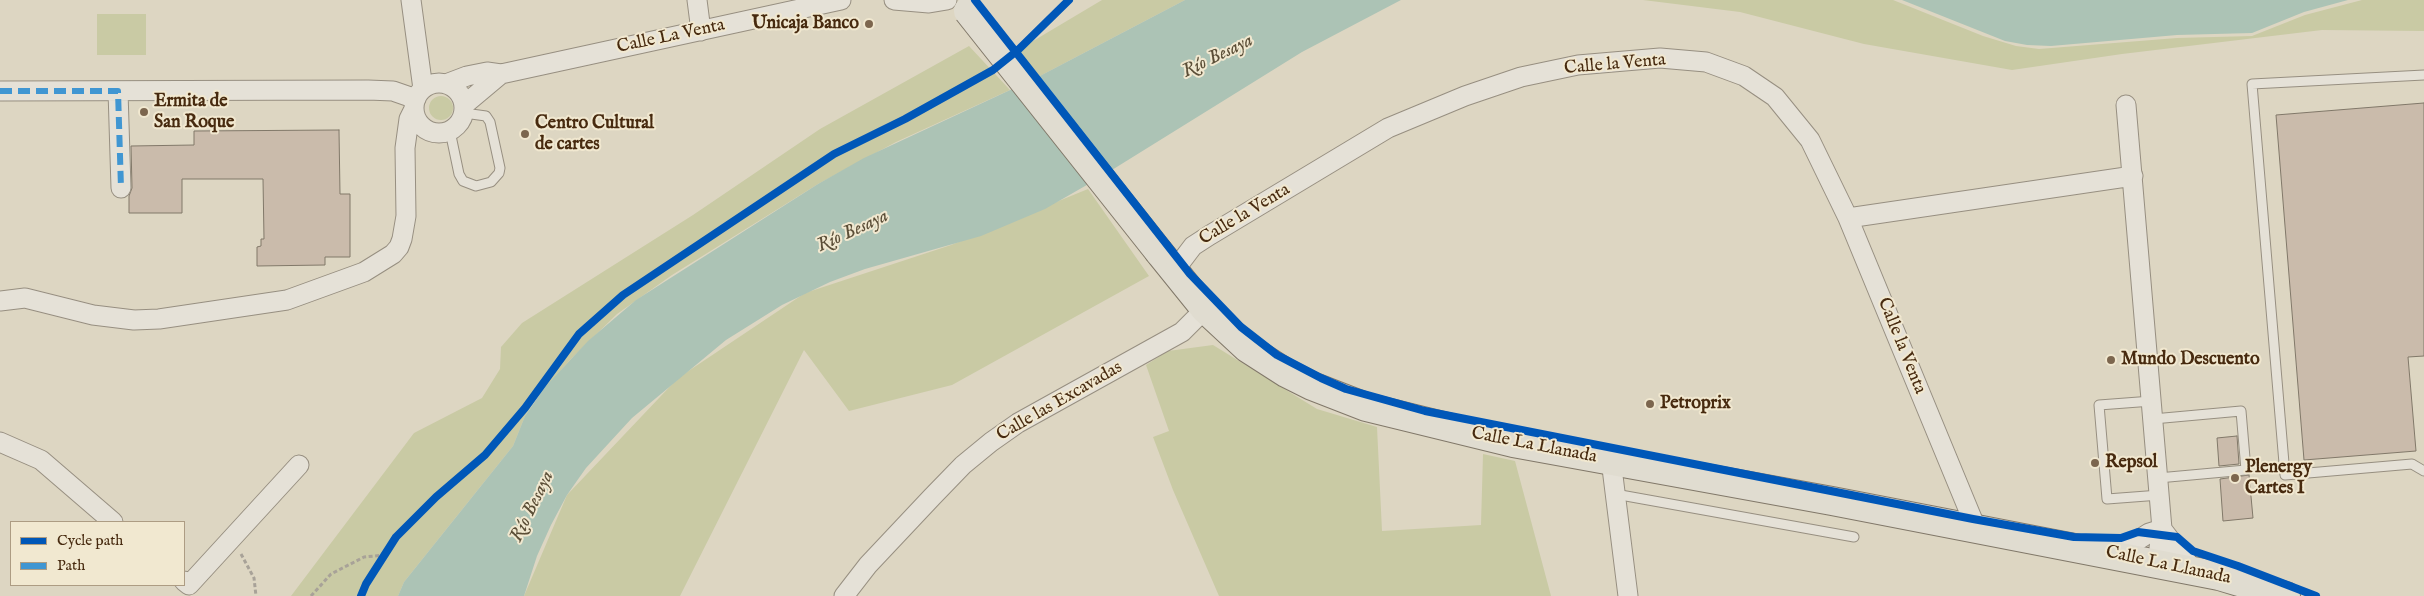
<!DOCTYPE html>
<meta charset="utf-8">
<style>
body{margin:0}
#map{position:relative;width:2424px;height:596px;overflow:hidden;background:#ddd6c2;font-family:"IM FELL English",serif}
canvas{display:block}
.legend{position:absolute;left:10px;top:521px;width:175px;height:65px;box-sizing:border-box;background:#f1e8d0;border:1px solid #ad9c83;margin:0;padding:6px 9px;list-style:none;font-size:15px;color:#472a0f}
.legend li{display:flex;align-items:center;gap:10px;height:25px}
.legend b{width:25px;border:1px solid #ad9c83}
</style>
<div id="map">
<canvas width="2424" height="596"></canvas>
<ul class="legend">
<li><b style="height:6px;background:#0057b8"></b>Cycle path</li>
<li><b style="height:6px;background:#4096d2"></b>Path</li>
</ul>
</div>
<script>
const c = document.querySelector('canvas').getContext('2d');
c.lineJoin = 'round';
function paint(path, color) { c.fillStyle = color; c.fill(path, 'evenodd'); }
const poly = rows => new Path2D(rows.map(r => 'M' + r).join(''));
function stroke(path, color, width, dash) { c.strokeStyle = color; c.lineWidth = width; c.lineCap = dash ? 'butt' : 'round'; c.setLineDash(dash || []); c.stroke(path); }
function write(font, color, halo, rows, align = 'center') {
  c.font = font + ' "IM FELL English",serif'; c.lineWidth = 4; c.setLineDash([]); c.textBaseline = 'middle'; c.strokeStyle = halo; c.fillStyle = color; for (const [text, x, y, turn = 0] of rows) {
    c.save(); c.translate(x, y); c.rotate((+turn || 0) * Math.PI / 180); c.textAlign = isNaN(turn) ? turn : align; if (halo) c.strokeText(text, 0, 0); c.fillText(text, 0, 0); c.restore();
  }
}
const green = poly([
 [1102,0,1185,0,1036,78,1018,50],
 [1643,0,1893,0,1983,36,2016,46,2039,49,2177,38,2252,36,2305,15,2362,0,2424,0,2424,31,2322,30,2122,54,2012,70,1864,44,1740,12],
 [97,14,146,14,146,55,97,55],
 [969,46,1010,90,896,142,818,184,672,275,617,314,570,360,538,396,525,416,513,446,404,582,398,596,291,596,414,433,482,398,500,369,501,347,522,323,693,215,820,129],
 '429 108a12 12 0 1 1 24 0a12 12 0 1 1-24 0Z',
 [1088,189,1149,276,952,385,849,411,804,350,680,596,524,596,567,495,678,378,805,293,951,245],
 [1213,345,1317,409,1377,427,1382,531,1481,525,1483,454,1515,461,1551,596,1219,596,1173,490,1153,437,1169,431,1146,365,1168,351]
]);
const water = poly([
 [1185,0,1401,0,1302,52,1099,178,1045,209,981,236,865,269,830,282,782,305,726,340,632,418,586,468,567,495,551,525,537,556,524,596,398,596,404,582,513,446,525,416,545,387,588,341,636,300,818,184,864,158,1036,78],
 [1902,0,2348,0,2304,12,2252,33,2177,35,2051,46,2027,45,2005,41]
]);
const building = poly([
 [2424,103,2424,356,2408,357,2416,451,2304,460,2276,115,2424,103],
 [339,130,340,194,350,194,350,257,325,257,325,265,257,266,257,247,261,246,261,239,264,239,263,179,182,179,182,213,129,213,129,196,132,188,131,146,194,145,194,131,339,130],
 [2237,436,2239,464,2219,466,2217,438,2237,436],
 [2249,475,2253,518,2223,521,2220,479,2249,475]
]);
const path = poly([
 [1023,45,1069,0],
 [241,554,254,578,256,596],
 [311,596,331,574,364,557,384,555],
 [361,596,366,584,396,537,436,497,485,455,525,408,579,334,623,295,834,154,905,119,989,72]
]);
const lane = poly([
 [2424,75,2252,84,2285,475,2412,464,2424,471],
 [450,131,459,174,463,181,476,186,491,182,499,173,500,168,490,122,486,116,464,113],
 [2152,401,2099,405,2107,499,2160,495],
 [2153,419,2241,411,2246,470,2158,478],
 [1615,494,1854,537]
]);
const street = poly([
 [411,0,423,89],
 [697,0,701,31],
 [894,0,929,3,947,0],
 '414 108a25 25 0 1 1 50 0a25 25 0 1 1-50 0Z',
 [446,84,467,76,487,72,501,74,841,0],
 [0,91,368,90,393,91,416,99],
 [118,91,121,188],
 [464,105,501,74],
 [2126,105,2162,529,2159,548,2161,556,2169,566],
 [1848,218,2133,176],
 [1174,271,1193,246,1210,235,1388,128,1465,96,1521,77,1578,65,1660,58,1706,62,1744,76,1775,97,1810,140,1848,218,1976,528],
 [0,301,25,298,93,315,134,320,159,319,287,300,364,272,393,254,399,247,402,239,406,216,405,148,409,119,414,109],
 [0,442,41,460,113,522],
 [1611,460,1628,596],
 [2162,529,2194,571],
 [2115,555,2149,533,2162,529],
 [184,581,189,585,299,465],
 [844,596,868,565,932,497,963,465,991,442,1018,423,1182,332,1205,309]
]);
const highway = poly([
 [1159,252,1205,309,1247,348,1286,373,1312,386,1366,407,1513,443,1832,501,2219,576,2286,596]
]);
const highwayBridge = poly([
 [968,11,1159,252]
]);
const quiet = poly([
 [0,91,118,91,121,188]
]);
const cycleway = poly([
 [975,0,1190,274,1241,327,1277,355,1321,378,1346,389,1425,411,1973,519,2074,537,2121,538,2138,532,2177,537,2193,551,2238,566,2316,596],
 [361,596,366,584,396,537,436,497,485,455,525,408,579,334,623,295,834,154,905,119,993,70,1018,50,1069,0]
]);
const markers = [
 [869,24,5,"#7c664e"],
 [144,112,5,"#7c664e"],
 [525,134,5,"#7c664e"],
 [2111,360,5,"#7c664e"],
 [1650,404,5,"#7c664e"],
 [2095,463,5,"#7c664e"],
 [2235,478,5,"#7c664e"]
];
const poiNames = [
 ["Unicaja Banco",859,24,"right"],
 ["Ermita de",154,102],
 ["San Roque",154,123],
 ["Centro Cultural",535,124],
 ["de cartes",535,145],
 ["Mundo Descuento",2121,360],
 ["Petroprix",1660,404],
 ["Repsol",2105,463],
 ["Plenergy",2245,468],
 ["Cartes I",2245,489]
];
const streetNames = [
 ["Calle La Venta",671,37,-12],
 ["Calle la Venta",1615,65,-5],
 ["Calle la Venta",1245,215,-31],
 ["Calle la Venta",1901,346,68],
 ["Calle las Excavadas",1060,402,-30],
 ["Calle La Llanada",1534,446,11],
 ["Calle La Llanada",2168,566,12]
];
const waterNames = [
 ["Río Besaya",1218,57,-26],
 ["Río Besaya",853,232,-25],
 ["Río Besaya",533,507,-64]
];
paint(green, '#c9caa4');
paint(water, '#acc3b5');
paint(building, '#cabbab');
stroke(building, '#817869', 1);
stroke(lane, '#978f81', 11);
stroke(street, '#978f81', 21);
stroke(highway, '#817869', 30);
stroke(path, '#a8a298', 3, [4, 2.5]);
stroke(lane, '#e5e1d7', 9);
stroke(street, '#e5e1d7', 19);
stroke(highway, '#e0dcd0', 28);
stroke(highwayBridge, '#817869', 30, []);
stroke(highwayBridge, '#e0dcd0', 28);
stroke(quiet, '#4096d2', 6, [12, 6]);
stroke(cycleway, '#0057b8', 8);
for (const [x, y, r, color] of markers) { const dot = new Path2D(); dot.arc(x, y, r, 0, 2 * Math.PI); c.fillStyle = color; c.fill(dot); stroke(dot, '#f1e8d0', 2); }
write('bold 18px', '#472a0f', '#f1e8d0', poiNames, 'left');
write('18px', '#472a0f', '#f1e8d0', streetNames);
write('italic 19px', '#5b4e37', '#f1e8d0', waterNames);
</script>
